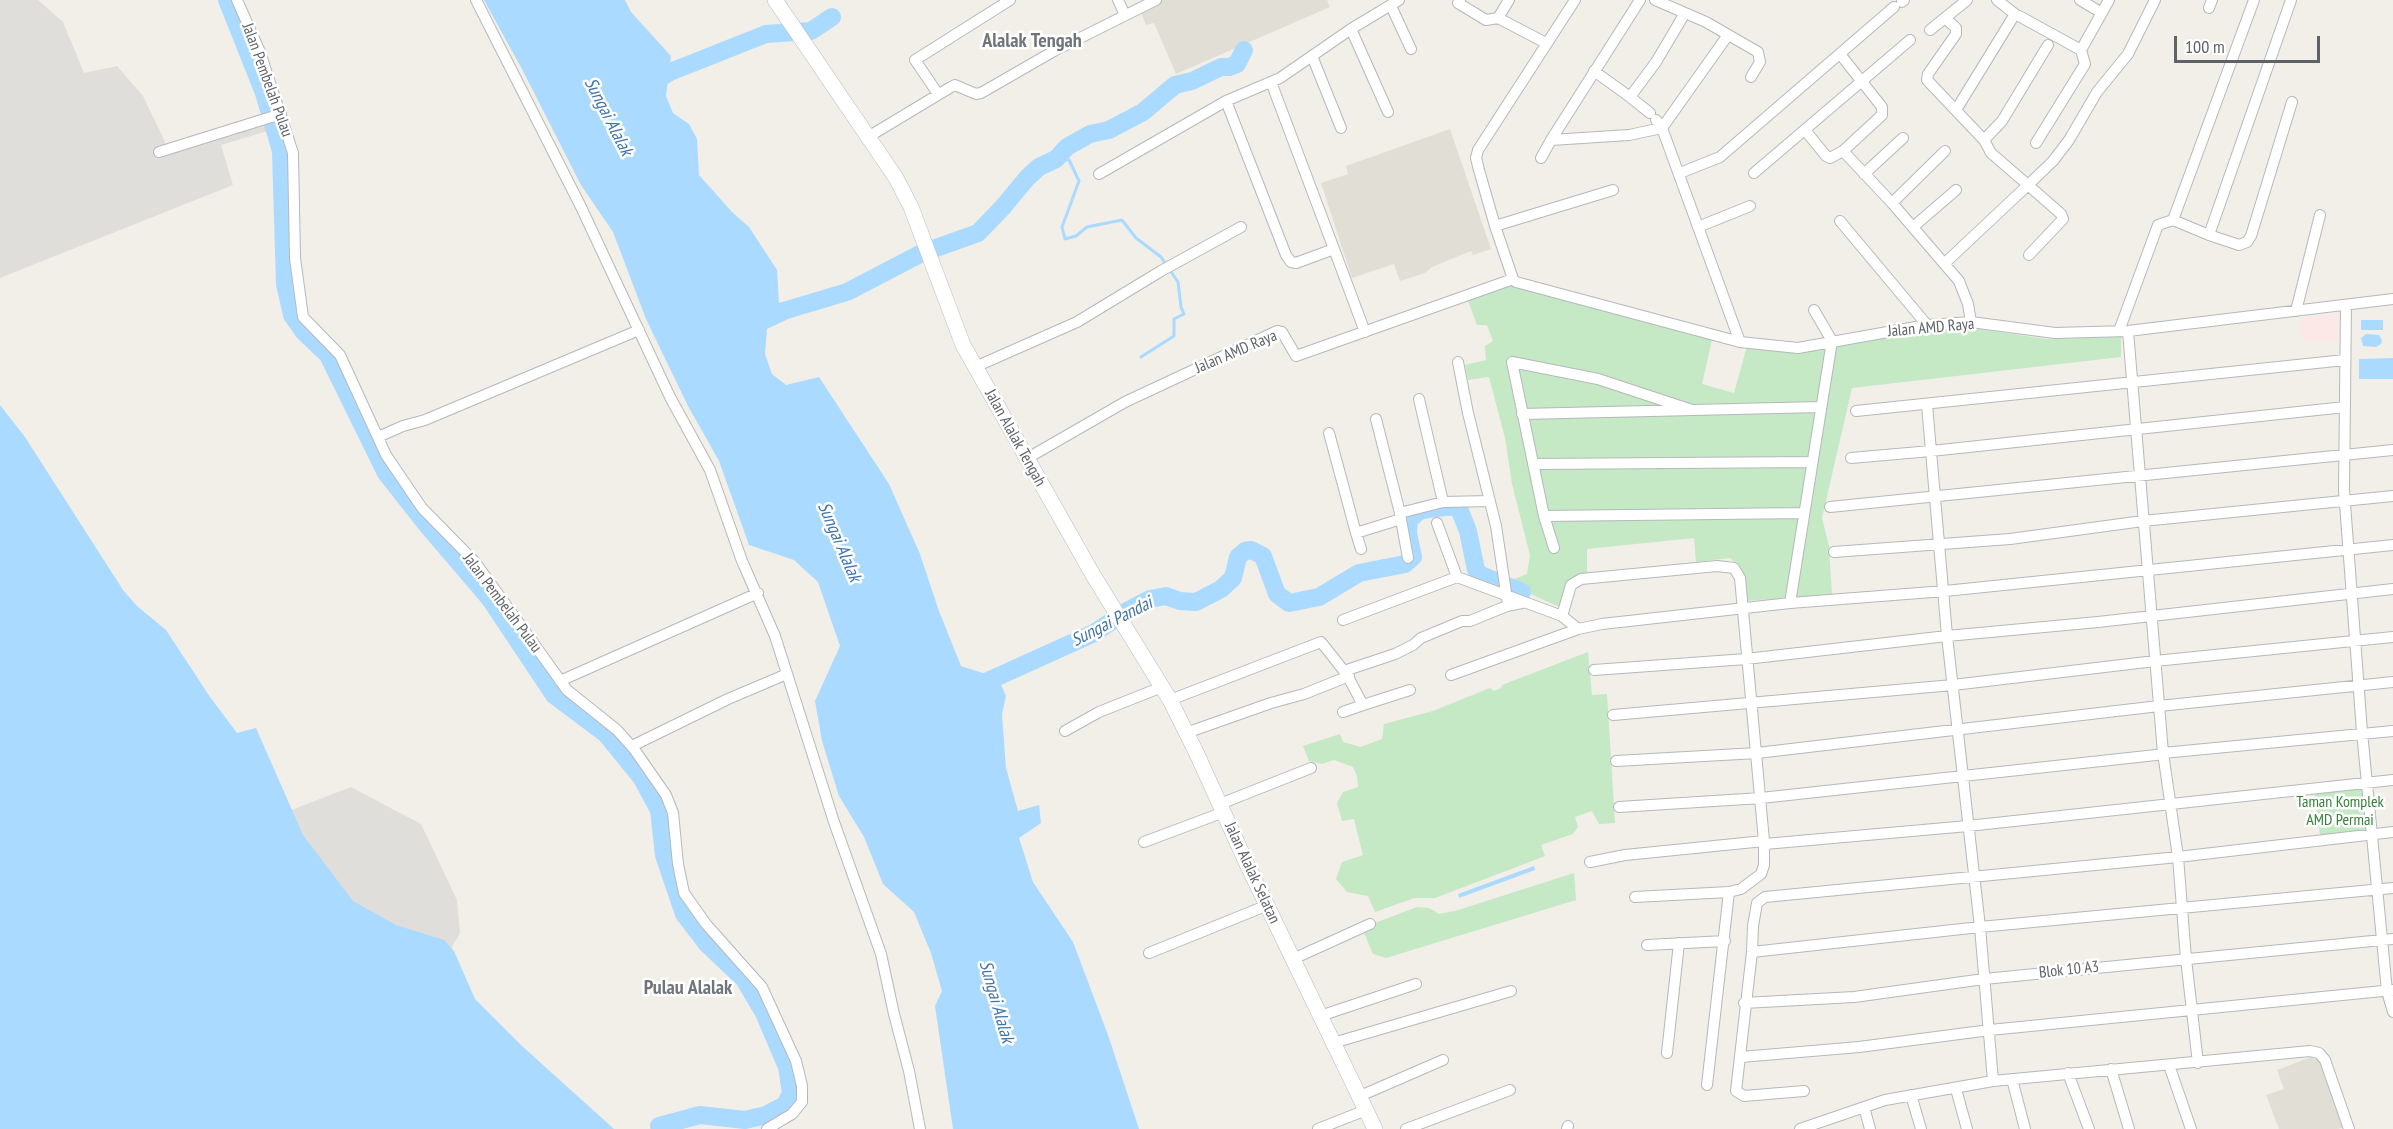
<!DOCTYPE html>
<style>
body{margin:0}
#map{position:relative;width:2393px;height:1129px;overflow:hidden;background:#f1efe8;font-family:"PT Sans Narrow",sans-serif}
canvas{display:block}
.scale{position:absolute;left:2174px;top:36px;width:146px;height:27px;box-sizing:border-box;border:3px solid #5f6368;border-top:0;padding-left:8px;font-size:18px;line-height:21px;white-space:nowrap;color:#5f6368;-webkit-text-stroke:4px #fff;paint-order:stroke}
</style>
<div id="map">
<canvas width="2393" height="1129"></canvas>
<div class="scale">100 m</div>
</div>
<script>
const c = document.querySelector('canvas').getContext('2d');
c.lineJoin = 'round';
function paint(path, color) { c.fillStyle = color; c.fill(path, 'evenodd'); }
const poly = rows => new Path2D(rows.map(r => 'M' + r).join(''));
function stroke(path, color, width, dash) { c.strokeStyle = color; c.lineWidth = width; c.lineCap = dash ? 'butt' : 'round'; c.setLineDash(dash || []); c.stroke(path); }
function write(font, color, halo, rows, align = 'center') {
  c.font = font + ' "PT Sans Narrow",sans-serif'; c.lineWidth = 5; c.setLineDash([]); c.textBaseline = 'middle'; c.strokeStyle = halo; c.fillStyle = color; for (const [text, x, y, turn = 0] of rows) {
    c.save(); c.translate(x, y); c.rotate((+turn || 0) * Math.PI / 180); c.textAlign = isNaN(turn) ? turn : align; if (halo) c.strokeText(text, 0, 0); c.fillText(text, 0, 0); c.restore();
  }
}
const industrial = poly([
 [0,0,38,0,63,22,84,73,117,66,143,96,166,144,264,113,271,130,221,145,233,185,0,278],
 [351,787,421,824,457,900,460,933,444,961,405,976,286,812]
]);
const education = poly([
 [1157,0,1327,0,1330,7,1176,74,1154,23,1146,25,1139,8],
 [1450,129,1491,249,1473,255,1471,251,1432,267,1425,273,1400,281,1394,264,1352,278,1321,183,1348,174,1346,166],
 [2319,1054,2346,1126,2338,1129,2279,1129,2266,1095,2284,1089,2277,1070]
]);
const medical = poly([
 [2338,315,2339,340,2302,342,2300,317]
]);
const green = poly([
 [1510,284,1712,340,1702,384,1734,393,1747,346,1765,350,1797,351,1931,329,1971,328,2047,339,2121,337,2121,357,1852,388,1822,518,1829,546,1832,595,1744,601,1740,567,1730,558,1696,562,1694,538,1587,549,1587,572,1573,579,1566,587,1559,607,1516,587,1512,580,1527,574,1530,555,1512,484,1505,438,1489,377,1468,380,1465,365,1486,360,1485,346,1493,341,1487,325,1477,325,1467,298],
 [1588,652,1592,695,1607,694,1615,823,1599,824,1592,811,1575,817,1578,827,1573,834,1541,845,1545,856,1435,898,1414,898,1375,912,1368,896,1347,892,1336,879,1342,862,1363,855,1354,819,1342,821,1337,803,1343,792,1358,787,1357,776,1353,767,1334,760,1322,764,1309,761,1303,746,1340,734,1343,742,1361,747,1382,739,1384,724,1433,711,1490,688,1494,691,1501,688,1502,685],
 [2362,787,2366,831,2320,835,2314,792],
 [1574,873,1576,900,1386,958,1373,954,1362,928,1417,907,1429,908,1439,914,1455,911]
]);
const water = poly([
 [484,0,625,0,631,12,671,56,666,96,673,113,689,124,697,139,699,175,732,212,749,227,777,270,779,303,801,299,803,312,767,329,765,354,772,374,786,385,819,377,889,484,920,554,939,611,961,666,998,678,1006,696,1002,714,1006,768,1018,811,1039,805,1041,823,1019,838,1033,882,1073,942,1108,1035,1139,1129,953,1129,935,1006,942,991,931,953,914,912,883,884,864,837,839,796,822,741,815,701,840,646,818,582,794,560,749,545,719,461,688,406,646,319,613,232,581,185,523,71],
 [2361,320,2383,320,2383,330,2361,330],
 [2366,334,2379,335,2382,340,2381,344,2376,347,2363,346,2361,338],
 [2393,358,2393,379,2359,379,2359,359],
 [0,405,25,437,123,590,137,606,166,630,210,697,237,733,256,728,303,835,353,901,396,925,444,940,454,951,475,999,522,1046,614,1129,0,1129],
 [1534,866,1535,870,1459,898,1458,894]
]);
const stream = poly([
 [1056,159,1069,160,1079,181,1062,227,1065,239,1076,236,1087,227,1122,220,1136,238,1161,257,1178,282,1181,307,1184,314,1174,319,1174,336,1141,357]
]);
const river = poly([
 [227,0,264,93,281,151,285,284,292,315,304,332,328,355,386,473,426,524,490,599,554,695,606,734,641,777,659,810,664,855,684,914,707,944,744,979,764,1013,787,1067,791,1093,785,1105,766,1115,745,1120,700,1115,659,1126],
 [650,84,670,72,766,34,811,31,832,17],
 [780,312,847,292,922,253,978,233,1003,207,1027,178,1039,167,1056,159,1067,147,1090,134,1109,130,1143,112,1175,85,1192,81,1221,67,1229,67,1237,64,1244,50],
 [977,686,1094,633,1127,611,1150,599,1166,596,1180,601,1196,602,1221,589,1233,578,1238,557,1245,551,1251,550,1263,556,1277,594,1289,603,1319,597,1359,573,1405,564,1413,557,1408,533,1409,520,1419,511,1435,508,1458,506,1468,531,1476,570,1481,575,1522,592]
]);
const street = poly([
 [237,0,260,52,293,153,295,258,303,317,340,355,386,455,422,508,475,562,567,690,617,730,634,749,666,795,673,813,678,864,684,893,706,924,762,987,796,1061,802,1086,802,1102,792,1114,767,1129],
 [476,0,581,207,670,397,710,470,742,561,775,636,834,822,881,954,894,1014,909,1071,920,1129],
 [1118,0,1125,15],
 [1460,0,1458,3,1486,20,1498,18,1546,43],
 [1575,0,1478,150,1476,158,1479,170,1495,226,1513,279,1516,282,1740,342,1798,348,1927,325,1971,322,2055,333,2128,331,2393,299],
 [1655,0,1706,22,1758,52,1760,62,1751,77],
 [2080,0,2102,13],
 [1902,2,1904,0],
 [1391,6,1411,49],
 [2209,8,2212,0],
 [2019,16,2081,50,2085,64,2036,143],
 [1498,18,1509,0],
 [1945,18,1956,28,1956,34,1928,74,1927,80,1984,140,2002,121,2048,45],
 [1351,29,1388,112],
 [1930,30,1967,0],
 [2081,50,2109,0],
 [1312,56,1341,128],
 [1594,71,1630,97,1656,62,1685,13],
 [1271,82,1334,249],
 [938,94,915,60,1010,0],
 [1630,97,1650,113],
 [1226,101,1286,255,1291,262,1296,263,1334,249,1365,332],
 [1956,110,2015,14,1997,0],
 [1656,120,1662,128,1728,35],
 [1805,130,1826,156,1830,158,1843,151,1882,115,1882,107,1840,54],
 [868,137,951,87,955,85,976,94,981,93,1054,51,1156,0],
 [1551,140,1640,0],
 [1984,140,1991,153,2028,185,2053,161,2069,140,2097,92,2128,54,2155,0],
 [1843,151,1892,203,1959,281,1968,304,1971,322],
 [159,152,281,114],
 [1541,158,1551,140,1629,135,1662,128,1740,342],
 [1680,173,1720,157,1894,7],
 [1754,173,1910,40],
 [1099,174,1226,101,1280,78,1351,29,1399,0],
 [1864,174,1903,138],
 [1892,203,1945,151],
 [2173,220,2254,0],
 [1840,221,1927,325],
 [1495,226,1613,190],
 [1698,227,1750,206],
 [1913,227,1956,190],
 [2209,235,2239,245,2247,242,2251,236,2292,102],
 [1945,263,2028,185,2061,214,2063,219,2029,255],
 [2346,305,2344,490,2362,732,2387,991,2393,1012],
 [2296,311,2320,215],
 [2119,331,2158,225,2173,220,2209,235,2291,0],
 [2128,331,2163,753,2178,857,2186,959,2198,1063],
 [1458,362,1468,413,1496,526,1507,599],
 [975,367,1077,322,1161,271,1241,227],
 [1419,399,1443,502],
 [1927,405,1947,636,1980,927,1993,1081],
 [1856,411,2345,360],
 [1522,414,1821,407],
 [1376,419,1400,513,1443,502,1490,501],
 [1329,433,1356,533],
 [378,437,403,426,425,420,639,330],
 [1851,458,1931,451,2345,407],
 [1026,459,1125,402,1277,331,1282,332,1296,356,1513,279],
 [1533,464,1812,462],
 [1830,507,2393,450],
 [1400,514,1408,558],
 [1544,516,1804,513],
 [1437,523,1457,577,1562,616,1578,629,1602,624,1790,603,1945,591,2393,545],
 [1554,548,1544,516,1512,362,1598,379,1692,410],
 [1361,549,1356,533,1401,519],
 [1834,552,2010,539,2143,521,2393,496],
 [1790,603,1832,341,1814,310],
 [1562,616,1571,585,1581,579,1717,566,1734,568,1740,578,1764,841],
 [1343,620,1457,577],
 [1594,670,1746,659,1947,636,2098,622,2393,589],
 [1346,673,1363,705,1410,690],
 [1451,675,1578,629],
 [560,681,758,593],
 [1170,700,1321,642,1344,671,1395,654,1413,645,1421,638,1462,621,1470,621,1507,606,1522,603],
 [1343,712,1363,705],
 [1613,715,1953,685,2155,661,2393,637],
 [1065,731,1099,712,1162,687],
 [1186,733,1271,703,1304,694,1349,676],
 [632,746,728,699,787,674],
 [1616,761,1757,753,2159,706,2393,682],
 [1220,804,1311,768],
 [1619,807,1761,798,2156,755,2163,753,2393,731],
 [1144,842,1224,812],
 [1765,844,1968,826,2393,780],
 [1590,862,1625,855,1764,841,1764,865,1761,874,1741,889,1729,892,1635,897],
 [1647,945,1725,941],
 [1752,952,1980,927,2393,888],
 [1149,953,1268,905],
 [1293,959,1370,924],
 [1744,1003,1854,997,1984,979,2393,939],
 [1320,1016,1416,984],
 [1333,1043,1511,991],
 [1667,1053,1679,943],
 [1741,1057,1859,1047,1990,1030,2393,990],
 [2169,1065,2191,1129],
 [2111,1069,2129,1129],
 [2068,1073,2089,1129],
 [2012,1079,2025,1129],
 [1707,1085,1729,892],
 [1956,1089,1967,1129],
 [1804,1091,1744,1096,1736,1091,1752,952,1753,926,1757,903,1765,897,2178,857,2393,832],
 [1911,1095,1921,1129],
 [1360,1096,1443,1060],
 [1864,1107,1870,1129],
 [1318,1129,1366,1110],
 [1406,1129,1510,1090],
 [1567,1129,1568,1126],
 [1800,1129,1885,1100,1993,1081,2310,1051,2319,1053,2325,1060,2349,1129]
]);
const secondary = poly([
 [775,0,896,178,911,207,963,345,1093,575,1170,700,1196,752,1246,862,1375,1129]
]);
const streetNames = [
 ["Jalan Pembelah Pulau",267,80,70],
 ["Jalan AMD Raya",1931,328,-5],
 ["Jalan AMD Raya",1236,352,-23],
 ["Jalan Alalak Tengah",1015,438,61],
 ["Jalan Pembelah Pulau",502,603,53],
 ["Jalan Alalak Selatan",1252,873,65],
 ["Blok 10 A3",2069,970,-6]
];
const parkNames = [
 ["Taman Komplek",2340,802],
 ["AMD Permai",2340,820]
];
const waterNames = [
 ["Sungai Alalak",608,117,63],
 ["Sungai Alalak",839,542,67],
 ["Sungai Pandai",1112,622,-27],
 ["Sungai Alalak",996,1002,74]
];
const quarterNames = [
 ["Alalak Tengah",1032,41],
 ["Pulau Alalak",688,988]
];
paint(industrial, '#e0deda');
paint(education, '#e1ded6');
paint(medical, '#fce8e6');
paint(green, '#c5e8c5');
paint(water, '#aadaff');
stroke(stream, '#aadaff', 3);
stroke(river, '#aadaff', 18);
stroke(street, '#b5b8bc', 12);
stroke(secondary, '#b6babf', 16);
stroke(street, '#fff', 10);
stroke(secondary, '#fff', 15);
write('16px', '#5f6368', '#fff', streetNames);
write('16px', '#348238', '#fff', parkNames);
write('italic 18px', '#4174aa', '#fff', waterNames);
write('bold 20px', '#70757a', '#fff', quarterNames);
</script>
